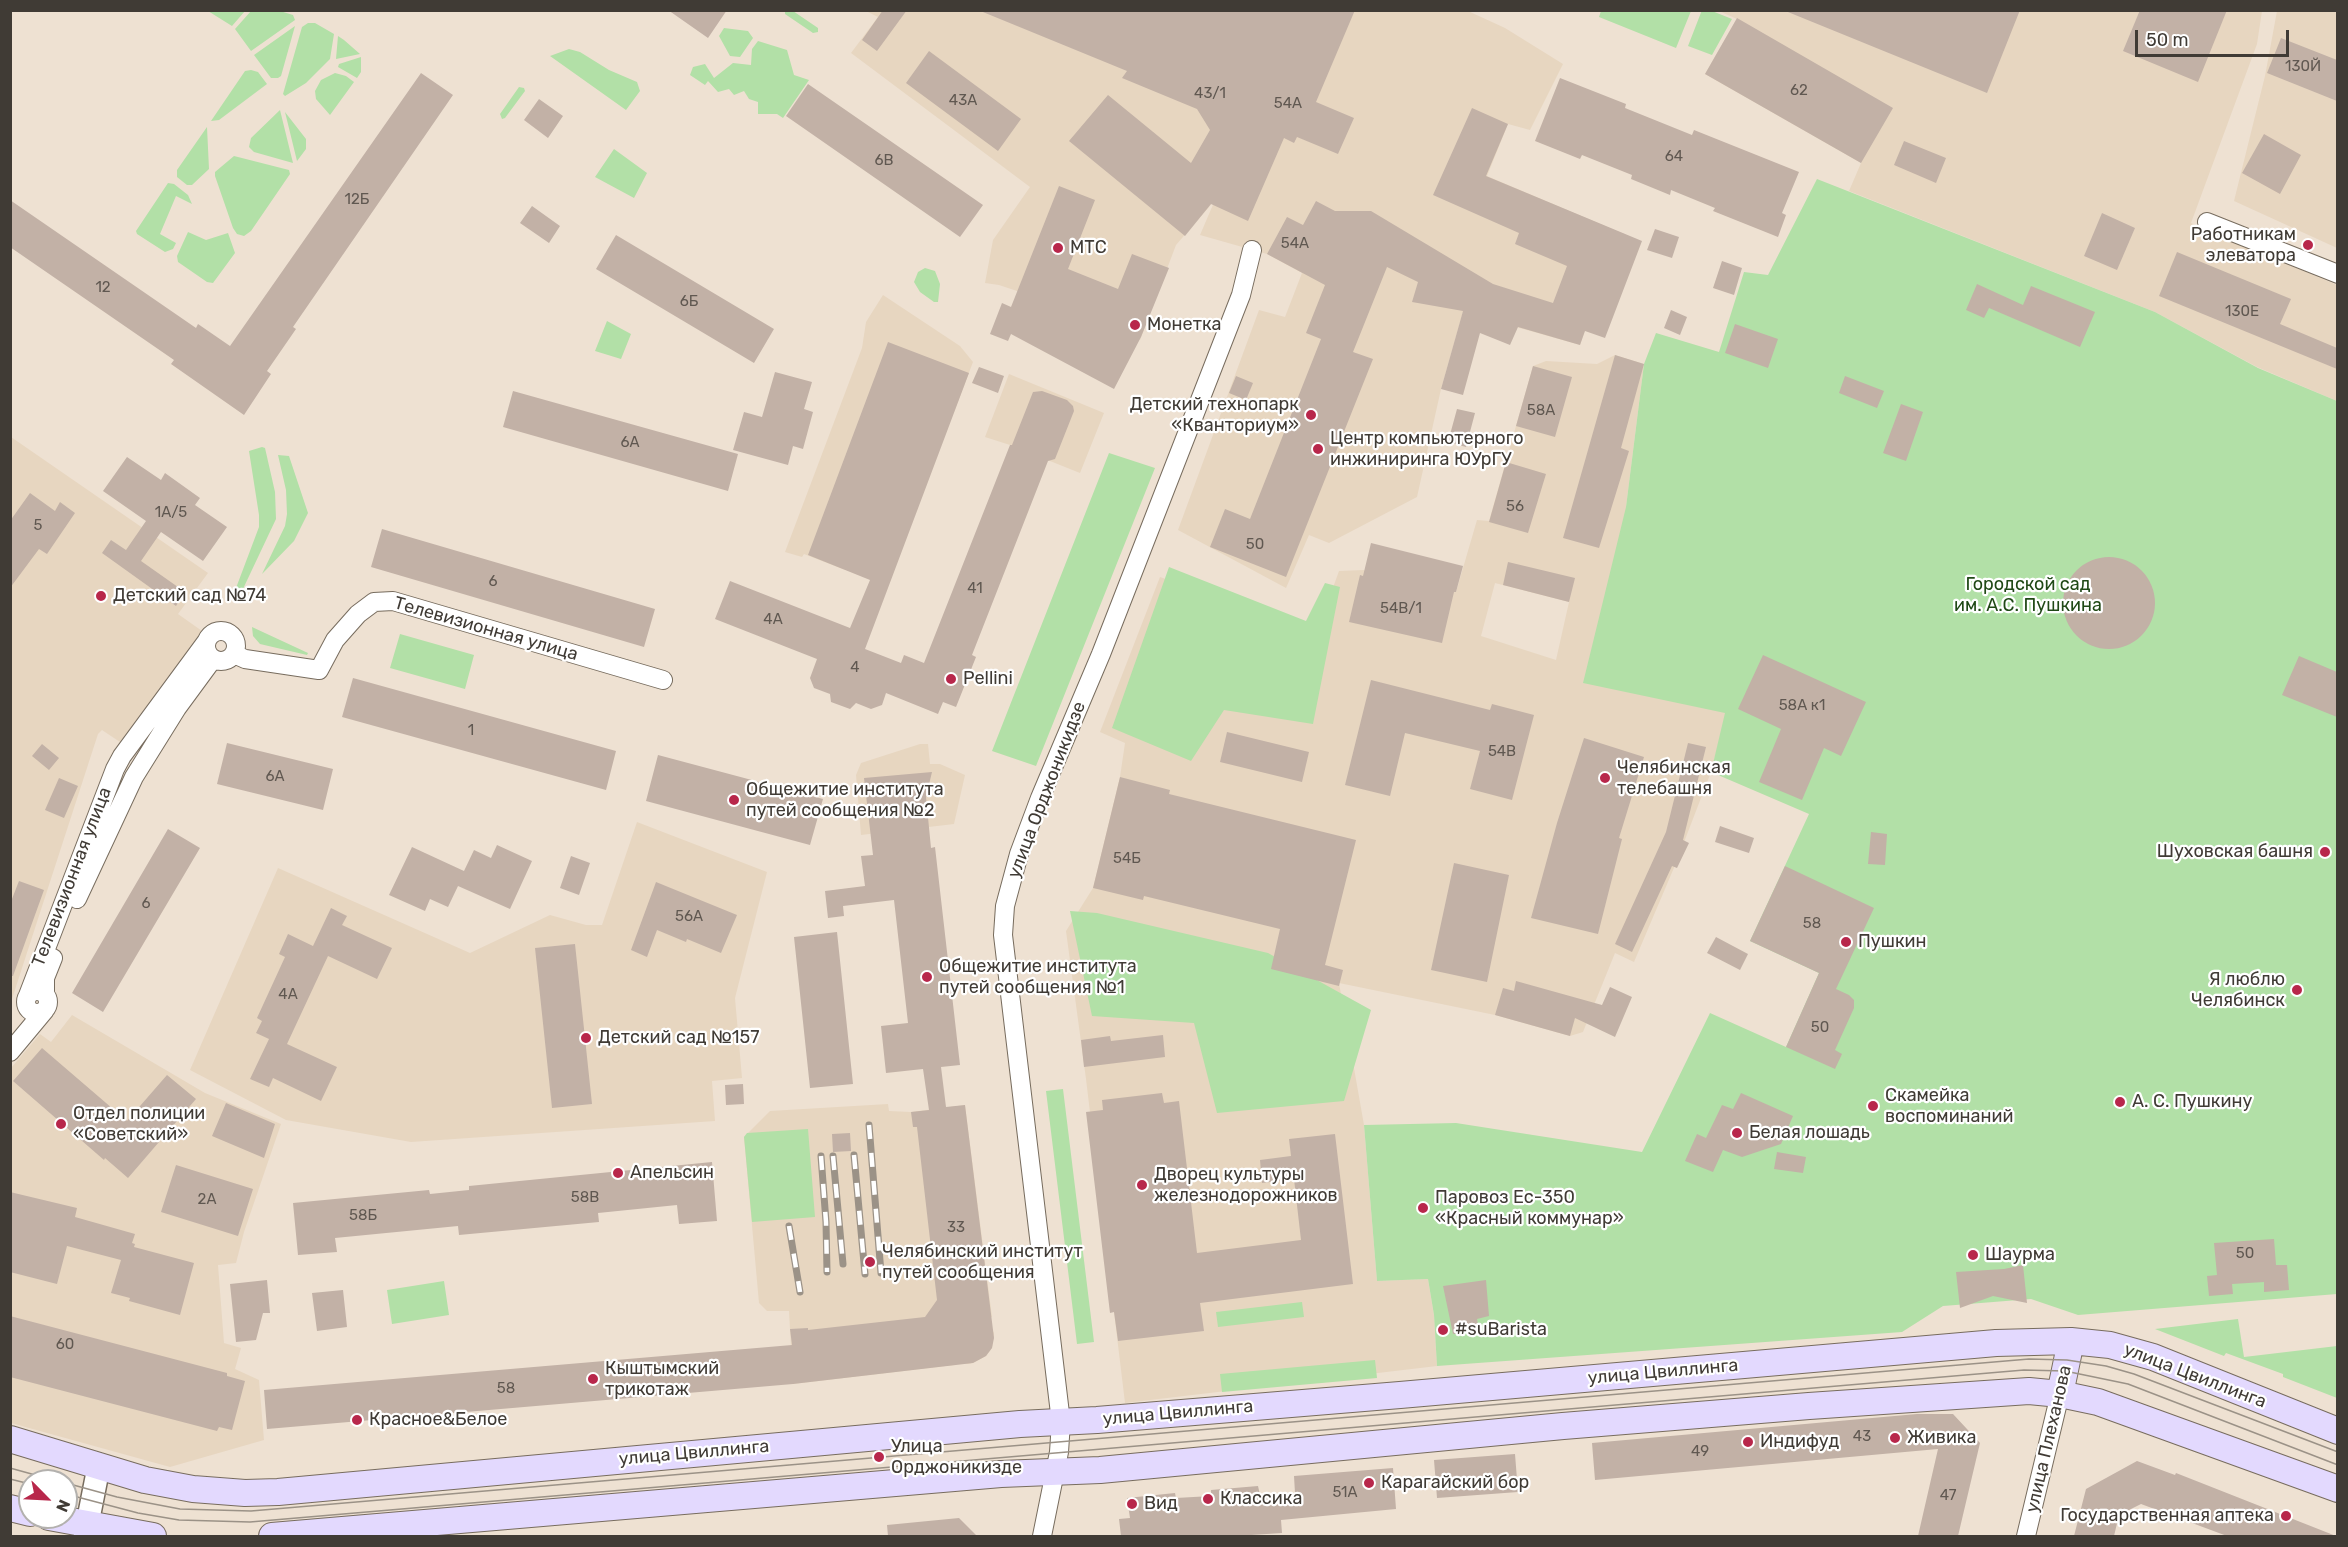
<!DOCTYPE html>
<meta charset="utf-8">
<style>
body{margin:0}
#map{position:relative;width:2348px;height:1547px;overflow:hidden;background:#eee1d2;font-family:Rubik,sans-serif}
canvas{display:block}
.frame{position:absolute;inset:0;border:12px solid #403b35;pointer-events:none}
.north{position:absolute;left:18px;top:1469px;width:60px;height:60px;box-sizing:border-box;background:#fff;border:2px solid #b3b1ae;border-radius:50%;rotate:114deg;font-size:16px;font-weight:700;line-height:24px;text-align:center;color:#403b35}
.north::after{content:'';display:block;margin:auto;width:21px;height:27px;background:#b8274b;clip-path:polygon(50% 0,100% 100%,50% 72%,0 100%)}
.scale{position:absolute;left:2135px;top:30px;width:154px;height:27px;box-sizing:border-box;border:3px solid #403b35;border-top:0;padding-left:8px;font-size:18px;line-height:21px;white-space:nowrap;color:#403b35;-webkit-text-stroke:4px #fff;paint-order:stroke}
</style>
<div id="map">
<canvas width="2348" height="1547"></canvas>
<div class="frame"></div>
<div class="north">N</div>
<div class="scale">50 m</div>
</div>
<script>
const c = document.querySelector('canvas').getContext('2d');
c.lineJoin = 'round';
function paint(path, color) { c.fillStyle = color; c.fill(path, 'evenodd'); }
const poly = rows => new Path2D(rows.map(r => 'M' + r).join(''));
function stroke(path, color, width, dash) { c.strokeStyle = color; c.lineWidth = width; c.lineCap = dash ? 'butt' : 'round'; c.setLineDash(dash || []); c.stroke(path); }
function write(font, color, halo, rows, align = 'center') {
  c.font = font + ' Rubik,sans-serif'; c.lineWidth = 4.5; c.setLineDash([]); c.textBaseline = 'middle'; c.strokeStyle = halo; c.fillStyle = color; for (const [text, x, y, turn = 0] of rows) {
    c.save(); c.translate(x, y); c.rotate((+turn || 0) * Math.PI / 180); c.textAlign = isNaN(turn) ? turn : align; if (halo) c.strokeText(text, 0, 0); c.fillText(text, 0, 0); c.restore();
  }
}
const built = poly([
 [866,11,1468,11,1505,28,1563,64,1530,130,1508,124,1487,176,1624,234,1590,314,1580,345,1463,312,1441,389,1417,497,1329,543,1309,535,1286,588,1178,530,1259,310,1285,317,1302,273,1267,254,1200,235,1215,200,1176,245,1140,340,1017,291,999,285,985,283,993,240,1030,187,851,53,878,17],
 [1719,11,2262,11,2257,44,2191,223,2337,285,2337,401,2257,367,2155,312,1849,191,1861,163,1705,74,1737,19],
 [2277,11,2337,11,2337,248,2234,201,2265,76],
 [883,295,960,346,973,362,954,412,845,570,804,554,802,557,785,552,862,348,866,322],
 [1615,355,1644,364,1626,507,1726,714,1711,772,1676,863,1634,962,1615,953,1583,1032,1570,1036,1495,1015,1339,983,1364,1125,1377,1281,1428,1279,1434,1315,1437,1366,1125,1403,1086,1079,1066,931,1093,888,1120,777,1125,743,1100,732,1160,577,1317,632,1339,571,1364,570,1456,592,1477,520,1489,521,1533,366,1546,361,1597,364],
 [1495,583,1569,602,1556,660,1481,636],
 [1009,374,1104,413,1080,473,1010,445,985,437],
 [11,437,208,573,178,614,202,631,120,742,102,730,98,734,11,1002],
 [920,744,928,744,930,764,940,764,965,775,954,824,861,835,856,775,861,763],
 [637,822,767,872,735,998,742,1078,712,1081,715,1121,411,1142,286,1120,190,1070,278,868,470,953,550,915,586,925,602,925],
 [72,1015,205,1093,281,1124,244,1232,236,1263,218,1265,224,1343,241,1348,235,1369,259,1380,264,1440,170,1467,11,1423,11,1068,40,1034,51,1042],
 [888,1104,889,1111,911,1112,965,1105,992,1317,986,1318,994,1333,992,1348,986,1356,973,1363,968,1364,954,1359,955,1365,793,1384,789,1311,767,1311,759,1303,744,1137,770,1111]
]);
const green = poly([
 [1702,10,1712,11,1732,19,1712,55,1688,46],
 [208,11,245,11,232,26],
 [251,11,280,11,293,15,295,20,251,51,235,29],
 [785,11,793,11,818,28,818,32,813,33,785,14],
 [1601,11,1601,10,1691,11,1676,48,1599,17],
 [308,23,315,23,334,34,330,59,306,83,285,96,283,94,302,27],
 [295,26,281,76,278,78,271,78,254,55],
 [724,28,748,31,753,38,740,57,730,56,719,36],
 [338,36,344,40,360,54,336,59],
 [758,41,787,50,794,75,809,80,783,118,777,114,758,114,758,102,749,99,744,91,734,95,729,89,718,92,708,81,705,85,690,75,693,67,705,64,714,78,733,63,751,65,752,49],
 [569,49,580,52,609,70,637,82,640,91,626,110,550,56],
 [361,57,361,72,357,78,338,67,339,64],
 [251,70,258,72,267,84,219,120,211,121,245,71],
 [335,73,346,76,354,82,330,115,316,99,315,91,321,80],
 [519,87,524,88,525,91,505,118,502,119,500,114],
 [280,110,293,163,254,152,249,147,251,138],
 [285,112,306,139,306,149,297,161],
 [207,127,209,169,192,185,187,185,177,177,177,170],
 [614,149,647,173,634,198,595,177],
 [234,156,289,170,290,174,251,231,244,236,237,234,233,228,215,176,215,172],
 [1817,179,2155,312,2258,368,2337,401,2337,1294,2078,1315,2031,1299,1943,1306,1902,1332,1437,1366,1434,1315,1428,1279,1377,1281,1364,1125,1456,1123,1642,1152,1710,1013,1786,1047,1819,973,1750,941,1809,814,1711,772,1725,713,1583,683,1626,507,1644,364,1656,333,1719,352,1744,272,1768,275],
 [168,183,174,184,188,195,192,204,176,196,160,234,176,243,173,249,165,252,137,234,136,231],
 [188,232,206,240,228,233,235,253,213,283,207,282,178,262,177,256],
 [925,268,935,271,940,284,938,302,934,302,920,292,914,282,918,272],
 [607,321,631,334,621,359,595,351],
 [262,447,265,448,275,492,276,519,242,591,239,592,236,588,259,527,259,515,249,451],
 [1109,453,1155,468,1036,766,992,751],
 [278,455,289,456,308,513,294,541,262,574,285,526,287,514,286,490],
 [1169,567,1306,621,1325,583,1340,587,1313,724,1224,710,1191,761,1112,728],
 [252,627,308,653,307,655,260,644,253,636],
 [400,634,474,655,465,689,390,668],
 [1070,911,1097,913,1268,953,1371,1010,1344,1101,1217,1113,1194,1023,1092,1016],
 [1063,1089,1094,1342,1077,1344,1046,1091],
 [808,1129,815,1217,752,1222,744,1137,747,1133],
 [444,1281,449,1315,392,1324,387,1290],
 [1302,1302,1304,1317,1218,1327,1216,1312],
 [2238,1319,2244,1357,2337,1346,2337,1398,2283,1377,2283,1374,2226,1353,2224,1356,2155,1329],
 [1375,1360,1377,1378,1222,1392,1220,1374]
]);
const building = poly([
 [668,10,727,10,708,38],
 [883,10,907,10,877,51,862,40],
 [978,10,1355,10,1316,102,1354,118,1338,154,1297,137,1294,143,1284,138,1248,221,1211,204,1185,236,1069,141,1108,95,1191,163,1210,130,1197,109,1122,78,1127,71],
 [1783,10,2020,10,1987,93],
 [2140,10,2227,10,2198,82,2123,51],
 [1737,18,1893,108,1861,163,1705,74],
 [2281,38,2337,60,2337,101,2267,73],
 [929,51,1021,119,998,151,906,83],
 [421,73,453,95,293,327,296,329,267,371,271,374,244,415,171,364,174,360,10,247,10,200,196,328,198,324,230,346],
 [1560,78,1626,104,1625,108,1692,135,1694,130,1799,172,1782,213,1786,215,1778,237,1713,211,1715,208,1671,190,1670,195,1631,179,1632,175,1582,155,1580,159,1535,141],
 [808,84,983,205,960,237,786,116],
 [539,99,563,116,548,138,524,120],
 [1472,108,1508,124,1486,176,1642,241,1605,338,1585,331,1580,345,1518,327,1510,345,1480,333,1463,395,1441,389,1463,311,1412,302,1418,282,1387,267,1353,352,1373,359,1286,577,1210,547,1225,509,1250,519,1321,339,1306,333,1325,285,1267,254,1287,217,1303,225,1316,201,1335,211,1371,211,1493,284,1553,303,1567,266,1515,244,1519,233,1433,195],
 [2264,134,2301,155,2280,194,2242,173],
 [1904,141,1946,158,1936,183,1894,165],
 [1059,186,1095,200,1068,269,1118,289,1132,254,1169,268,1141,337,1114,389,1011,334,1008,341,990,334,1002,303,1011,307],
 [532,206,560,226,549,243,520,223],
 [2102,213,2135,228,2117,270,2084,256],
 [1655,229,1679,237,1672,258,1647,250],
 [616,235,774,329,754,363,596,269],
 [2177,252,2291,299,2280,324,2337,348,2337,369,2159,296],
 [1722,261,1742,268,1734,295,1713,288],
 [1977,284,2023,305,2031,286,2095,312,2080,347,1989,308,1984,318,1966,310],
 [1671,310,1687,317,1680,335,1664,328],
 [1735,324,1778,339,1768,368,1725,353],
 [888,342,969,373,865,649,901,663,904,655,924,663,1010,445,1012,445,1033,392,1042,391,1067,400,1073,406,1074,411,1055,459,1048,461,972,655,976,657,956,707,943,702,938,714,886,693,882,705,871,709,856,703,850,709,831,702,830,694,814,688,810,678,817,659,715,619,730,581,850,628,870,580,808,555],
 [1615,355,1644,364,1621,448,1629,451,1599,548,1563,538],
 [1533,366,1572,377,1555,437,1516,426],
 [979,367,1004,376,998,393,972,383],
 [775,372,812,382,804,409,813,412,803,449,793,446,788,465,733,450,744,412,762,417],
 [1236,376,1253,383,1246,400,1229,393],
 [1845,376,1884,391,1877,408,1839,393],
 [513,391,738,454,728,491,503,427],
 [1901,404,1923,412,1906,461,1883,453],
 [1457,409,1475,413,1466,447,1448,442],
 [127,457,161,480,165,473,200,498,195,505,227,527,203,561,161,532,141,561,185,592,176,606,102,553,111,540,126,550,146,521,103,491],
 [1506,462,1546,474,1528,533,1489,522],
 [30,493,55,511,60,502,75,513,47,554,39,549,10,588,10,521],
 [382,529,655,609,644,647,371,567],
 [1371,543,1463,566,1456,592,1454,592,1442,643,1349,622,1360,575,1363,576],
 '2063 603a46 46 0 1 1 92 0a46 46 0 1 1-92 0Z',
 [1508,562,1575,578,1569,602,1503,585],
 [1763,655,1866,702,1841,756,1824,748,1802,800,1759,782,1781,729,1738,709],
 [2299,656,2337,672,2337,717,2282,695],
 [353,678,616,751,606,790,342,717],
 [1371,680,1490,710,1492,704,1534,715,1512,800,1470,789,1480,751,1405,733,1390,796,1345,785],
 [1227,732,1309,752,1302,782,1220,762],
 [1584,738,1644,757,1619,838,1622,839,1598,934,1531,918,1557,823],
 [227,743,333,769,323,810,217,784],
 [1688,743,1706,747,1683,840,1689,843,1677,868,1672,866,1632,952,1615,944,1666,832],
 [42,744,59,758,49,770,32,756],
 [658,755,823,799,810,845,646,801],
 [932,772,926,797,931,848,935,847,960,1065,941,1067,946,1107,965,1105,994,1338,992,1348,986,1356,973,1363,793,1384,267,1429,264,1390,792,1345,790,1329,808,1328,808,1330,925,1317,937,1300,917,1127,913,1127,911,1112,929,1110,923,1069,886,1073,881,1026,908,1023,894,900,843,906,844,916,828,918,825,891,865,886,861,856,873,855,864,778],
 [1120,777,1170,790,1169,794,1356,840,1325,965,1343,970,1339,986,1271,969,1280,929,1144,896,1143,900,1093,888],
 [59,778,78,786,64,818,45,810],
 [1720,826,1754,838,1749,853,1715,842],
 [168,829,200,848,103,1012,72,993],
 [1871,832,1887,834,1885,865,1868,864],
 [497,845,532,861,510,909,458,886,448,907,430,899,425,911,389,895,412,847,464,871,474,850,491,858],
 [571,856,590,863,579,895,560,888],
 [1454,863,1509,875,1487,982,1431,970],
 [1785,866,1874,908,1836,989,1849,995,1854,1000,1854,1008,1835,1050,1842,1054,1835,1069,1786,1047,1819,973,1750,941],
 [19,881,44,890,13,976,10,976,10,904],
 [656,882,737,915,721,953,687,939,686,942,657,930,647,957,631,950],
 [331,908,347,916,342,925,392,948,377,979,328,956,287,1044,337,1067,321,1101,273,1078,269,1087,250,1079,269,1039,256,1033,262,1021,257,1018,285,957,279,954,288,934,313,946],
 [837,932,853,1084,810,1088,794,937],
 [1716,937,1748,954,1740,970,1707,953],
 [575,944,592,1104,552,1108,535,948],
 [1516,981,1602,1005,1610,987,1632,997,1615,1037,1575,1018,1570,1036,1495,1015,1503,988,1514,991],
 [1163,1035,1165,1057,1084,1067,1081,1040,1110,1036,1111,1041],
 [42,1048,127,1121,167,1075,196,1099,128,1178,105,1158,104,1160,13,1081],
 [743,1084,744,1104,726,1105,725,1085],
 [1162,1093,1164,1103,1179,1101,1197,1253,1301,1240,1294,1179,1262,1183,1260,1160,1291,1156,1289,1139,1335,1134,1353,1284,1200,1303,1204,1331,1118,1341,1114,1312,1110,1313,1086,1112,1103,1110,1102,1100],
 [1741,1093,1793,1116,1781,1144,1742,1157,1723,1150,1713,1172,1685,1161,1697,1134,1706,1138,1722,1105,1733,1109],
 [226,1103,275,1124,264,1158,212,1136],
 [850,1133,851,1151,833,1152,832,1134],
 [1777,1152,1806,1157,1803,1173,1774,1169],
 [712,1162,717,1221,679,1224,677,1205,598,1213,599,1222,459,1235,458,1226,335,1238,337,1252,298,1255,293,1203,429,1190,430,1194,469,1190,469,1186],
 [176,1165,253,1189,238,1236,161,1212],
 [10,1192,77,1208,75,1217,135,1234,132,1243,135,1244,134,1247,194,1263,180,1315,129,1301,130,1298,111,1293,121,1260,67,1246,57,1284,10,1272],
 [2274,1239,2276,1265,2287,1265,2289,1290,2264,1292,2264,1282,2232,1284,2233,1294,2209,1296,2207,1276,2217,1275,2214,1243],
 [2023,1265,2027,1303,1993,1296,1960,1308,1956,1272,2004,1269],
 [267,1280,270,1313,263,1313,256,1340,236,1342,230,1284],
 [1486,1280,1489,1316,1477,1319,1479,1331,1453,1334,1443,1286],
 [343,1290,347,1327,317,1331,312,1293],
 [10,1316,227,1373,227,1376,245,1381,232,1430,219,1427,217,1431,10,1377],
 [1917,1414,1953,1414,1980,1443,1958,1536,1918,1536,1938,1449,1595,1480,1592,1443],
 [1515,1454,1518,1492,1437,1498,1434,1460],
 [2137,1461,2175,1475,2176,1473,2336,1536,2227,1536,2141,1504,2119,1515,2114,1536,2074,1536,2086,1489],
 [1393,1468,1396,1509,1281,1520,1282,1533,1236,1536,1121,1536,1119,1519,1130,1518,1127,1498,1175,1493,1176,1498,1211,1496,1211,1490,1258,1486,1260,1495,1295,1493,1294,1476],
 [959,1518,977,1536,888,1536,887,1525]
]);
const minor = poly([
 [2207,222,2338,274],
 '206 646a15 15 0 1 1 30 0a15 15 0 1 1-30 0Z',
 [234,654,245,659,319,670,335,640,358,614,374,602,393,601,663,680],
 [77,899,134,777,177,708,213,659],
 '26 1002a11 11 0 1 1 22 0a11 11 0 1 1-22 0Z',
 [45,994,45,978,53,958],
 [27,998,115,769,122,756,206,642],
 [10,1052,45,1010],
 [1042,1536,1059,1452,1061,1422,1003,935,1005,906,1019,854,1040,798,1101,654,1241,295,1252,250],
 [2026,1536,2060,1394]
]);
const tertiary = poly([
 [85,1536,99,1465]
]);
const secondary = poly([
 [2060,1394,2071,1341],
 [10,1439,145,1480,193,1489,245,1493,278,1492,1020,1424,1097,1420,1400,1395,1996,1343,2071,1341,2110,1345,2153,1357,2338,1431],
 [10,1508,30,1513],
 [49,1517,153,1536],
 [272,1536,1001,1474,1100,1470,1563,1426,1809,1406,2029,1391,2060,1394,2098,1402,2338,1489]
]);
const tram = poly([
 [10,1468,57,1481],
 [10,1479,30,1484],
 [66,1483,117,1497,180,1509,251,1511,2029,1359,2067,1360,2106,1366,2134,1374,2338,1452],
 [66,1494,138,1513,179,1520,250,1522,2024,1370,2065,1371,2128,1384,2338,1465]
]);
const rail = poly([
 [869,1125,881,1273],
 [854,1155,865,1274],
 [821,1156,826,1222,827,1272],
 [833,1156,843,1264],
 [789,1226,800,1292]
]);
const markers = [
 [2308,245,6,"#b8274b"],
 [1058,248,6,"#b8274b"],
 [1135,325,6,"#b8274b"],
 [1311,415,6,"#b8274b"],
 [1318,449,6,"#b8274b"],
 [101,596,6,"#b8274b"],
 [951,679,6,"#b8274b"],
 [1605,778,6,"#b8274b"],
 [734,800,6,"#b8274b"],
 [2325,852,6,"#b8274b"],
 [1846,942,6,"#b8274b"],
 [927,977,6,"#b8274b"],
 [2297,990,6,"#b8274b"],
 [586,1038,6,"#b8274b"],
 [2120,1102,6,"#b8274b"],
 [1873,1106,6,"#b8274b"],
 [61,1124,6,"#b8274b"],
 [1737,1133,6,"#b8274b"],
 [618,1173,6,"#b8274b"],
 [1142,1185,6,"#b8274b"],
 [1423,1208,6,"#b8274b"],
 [1973,1255,6,"#b8274b"],
 [870,1262,6,"#b8274b"],
 [1443,1330,6,"#b8274b"],
 [593,1379,6,"#b8274b"],
 [357,1420,6,"#b8274b"],
 [1895,1438,6,"#b8274b"],
 [1748,1442,6,"#b8274b"],
 [879,1457,6,"#b8274b"],
 [1369,1483,6,"#b8274b"],
 [1208,1499,6,"#b8274b"],
 [1132,1504,6,"#b8274b"],
 [2286,1516,6,"#b8274b"]
];
const numberNames = [
 ["130Й",2303,67],
 ["62",1799,91],
 ["43/1",1210,94],
 ["43А",963,101],
 ["54А",1288,104],
 ["64",1674,157],
 ["6В",884,161],
 ["12Б",357,200],
 ["54А",1295,244],
 ["12",103,288],
 ["6Б",689,302],
 ["130Е",2242,312],
 ["58А",1541,411],
 ["6А",630,443],
 ["56",1515,507],
 ["1А/5",171,513],
 ["5",38,526],
 ["50",1255,545],
 ["6",493,582],
 ["41",975,589],
 ["54В/1",1401,609],
 ["4А",773,620],
 ["4",855,668],
 ["58А к1",1802,706],
 ["1",471,731],
 ["54В",1502,752],
 ["6А",275,777],
 ["54Б",1127,859],
 ["6",146,904],
 ["56А",689,917],
 ["58",1812,924],
 ["4А",288,995],
 ["50",1820,1028],
 ["58В",585,1198],
 ["2А",207,1200],
 ["58Б",363,1216],
 ["33",956,1228],
 ["50",2245,1254],
 ["60",65,1345],
 ["58",506,1389],
 ["43",1862,1437],
 ["49",1700,1452],
 ["51А",1345,1493],
 ["47",1948,1496]
];
const poiNames = [
 ["Работникам",2296,235,"right"],
 ["элеватора",2296,256,"right"],
 ["МТС",1070,248],
 ["Монетка",1147,325],
 ["Детский технопарк",1299,405,"right"],
 ["«Кванториум»",1299,426,"right"],
 ["Центр компьютерного",1330,439],
 ["инжиниринга ЮУрГУ",1330,460],
 ["Детский сад №74",113,596],
 ["Pellini",963,679],
 ["Челябинская",1617,768],
 ["телебашня",1617,789],
 ["Общежитие института",746,790],
 ["путей сообщения №2",746,811],
 ["Шуховская башня",2313,852,"right"],
 ["Пушкин",1858,942],
 ["Общежитие института",939,967],
 ["путей сообщения №1",939,988],
 ["Я люблю",2285,980,"right"],
 ["Челябинск",2285,1001,"right"],
 ["Детский сад №157",598,1038],
 ["Скамейка",1885,1096],
 ["воспоминаний",1885,1117],
 ["А. С. Пушкину",2132,1102],
 ["Отдел полиции",73,1114],
 ["«Советский»",73,1135],
 ["Белая лошадь",1749,1133],
 ["Апельсин",630,1173],
 ["Дворец культуры",1154,1175],
 ["железнодорожников",1154,1196],
 ["Паровоз Ес-350",1435,1198],
 ["«Красный коммунар»",1435,1219],
 ["Челябинский институт",882,1252],
 ["путей сообщения",882,1273],
 ["Шаурма",1985,1255],
 ["#suBarista",1455,1330],
 ["Кыштымский",605,1369],
 ["трикотаж",605,1390],
 ["Красное&Белое",369,1420],
 ["Живика",1907,1438],
 ["Индифуд",1760,1442],
 ["Улица",891,1447],
 ["Орджоникизде",891,1468],
 ["Карагайский бор",1381,1483],
 ["Классика",1220,1499],
 ["Вид",1144,1504],
 ["Государственная аптека",2274,1516,"right"]
];
const parkNames = [
 ["Городской сад",2028,585],
 ["им. А.С. Пушкина",2028,606]
];
const streetNames = [
 ["Телевизионная улица",486,629,16],
 ["улица Орджоникидзе",1047,790,-69],
 ["Телевизионная улица",72,877,-69],
 ["улица Цвиллинга",1663,1372,-5],
 ["улица Цвиллинга",2195,1376,21],
 ["улица Цвиллинга",1178,1413,-5],
 ["улица Плеханова",2049,1439,-77],
 ["улица Цвиллинга",694,1453,-5]
];
paint(built, '#e7d6c0');
paint(green, '#b2e0a7');
paint(building, '#c2b1a6');
stroke(minor, '#776c5e', 20);
stroke(tertiary, '#776c5e', 25);
stroke(secondary, '#776c5e', 28);
stroke(minor, '#fff', 18);
stroke(tertiary, '#fff', 22);
stroke(secondary, '#e3d9fe', 26);
stroke(tram, '#9b9287', 1.5);
stroke(rail, '#9b9287', 7);
stroke(rail, '#fff', 4.5, [14]);
for (const [x, y, r, color] of markers) { const dot = new Path2D(); dot.arc(x, y, r, 0, 2 * Math.PI); c.fillStyle = color; c.fill(dot); stroke(dot, '#fff', 2); }
write('15px', '#605851', null, numberNames);
write('18px', '#403b35', '#fff', poiNames, 'left');
write('18px', '#204916', '#fff', parkNames);
write('18px', '#403b35', '#fff', streetNames);
</script>
